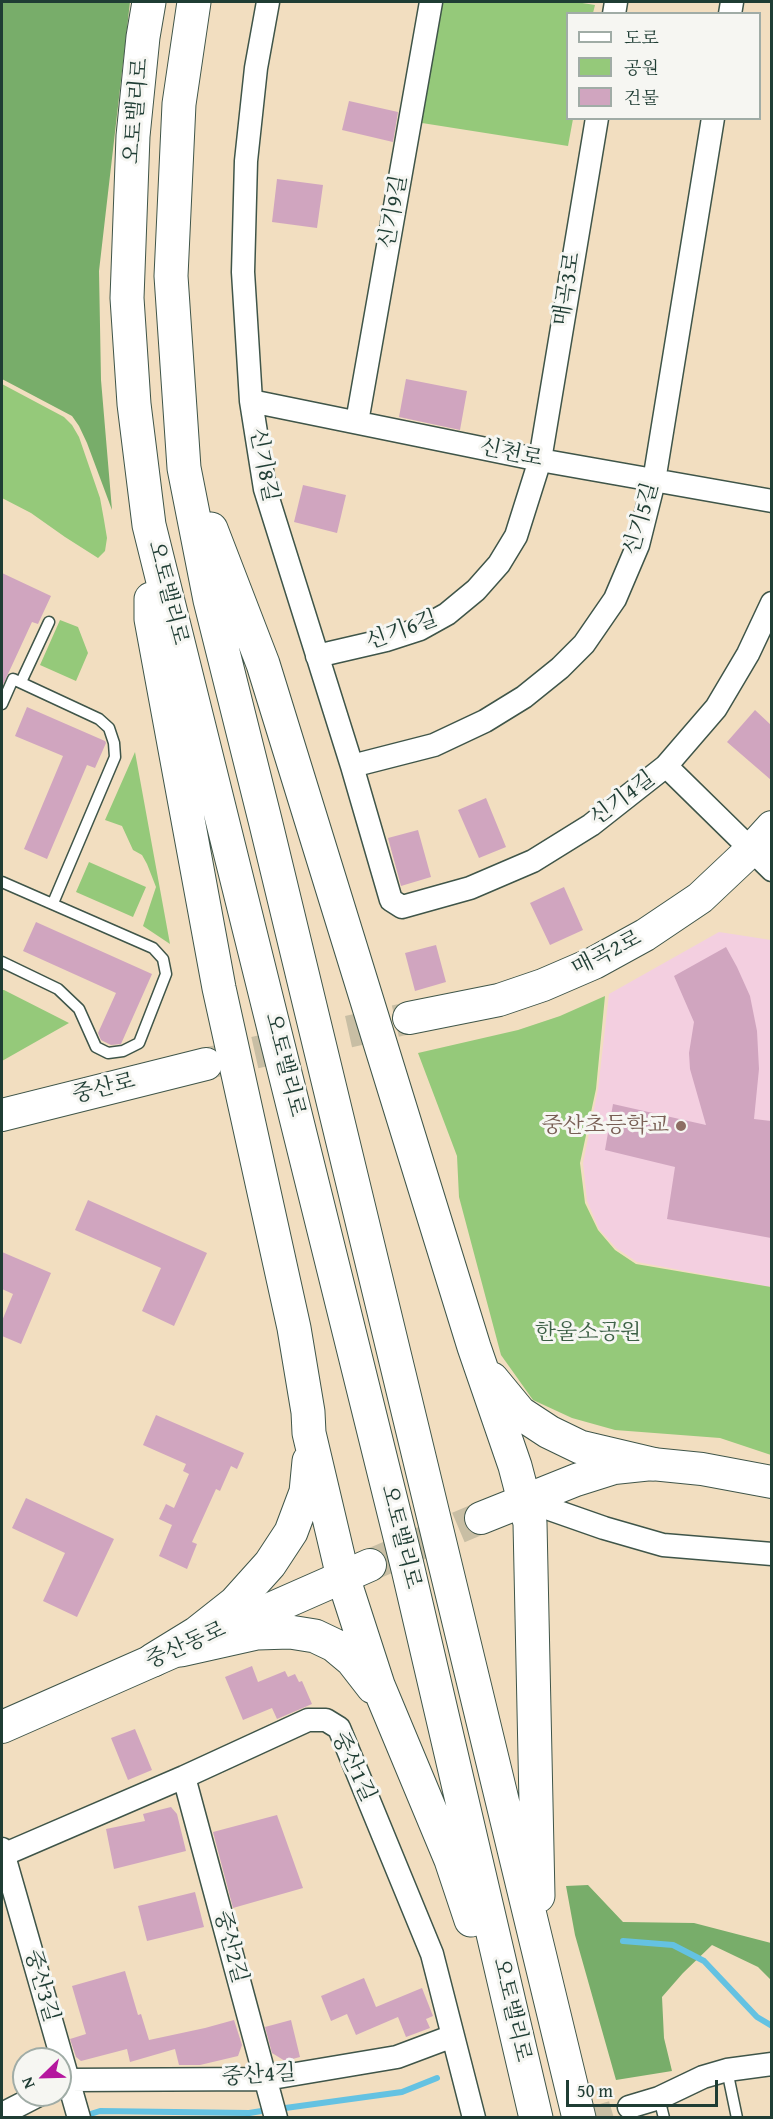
<!DOCTYPE html>
<meta charset="utf-8">
<style>
body{margin:0}
#map{position:relative;width:773px;height:2119px;overflow:hidden;background:#f2dec0;font-family:"Gentium Book Plus","Noto Serif KR",serif}
canvas{display:block}
.frame{position:absolute;inset:0;border:3px solid #1f3d34;pointer-events:none}
.legend{position:absolute;left:566px;top:12px;width:195px;height:108px;box-sizing:border-box;background:#f6f6f2;border:2px solid #a0aca6;margin:0;padding:8px 10px;list-style:none;font-size:18px;color:#1f3d34}
.legend li{display:flex;align-items:center;gap:12px;height:30px}
.legend b{width:30px;border:2px solid #a0aca6}
.north{position:absolute;left:12px;top:2047px;width:60px;height:60px;box-sizing:border-box;background:#f6f6f2;border:2px solid #a0aca6;border-radius:50%;rotate:247deg;font-size:16px;font-weight:700;line-height:24px;text-align:center;color:#1f3d34}
.north::after{content:'';display:block;margin:auto;width:21px;height:27px;background:#b5179e;clip-path:polygon(50% 0,100% 100%,50% 72%,0 100%)}
.scale{position:absolute;left:566px;top:2080px;width:152px;height:27px;box-sizing:border-box;border:3px solid #1f3d34;border-top:0;padding-left:8px;font-size:18px;line-height:21px;white-space:nowrap;color:#1f3d34;-webkit-text-stroke:4px #f6f6f2;paint-order:stroke}
</style>
<div id="map">
<canvas width="773" height="2119"></canvas>
<div class="frame"></div>
<ul class="legend">
<li><b style="height:8px;background:#fff"></b>도로</li>
<li><b style="height:16px;background:#95c97a"></b>공원</li>
<li><b style="height:16px;background:#d0a5bf"></b>건물</li>
</ul>
<div class="north">N</div>
<div class="scale">50 m</div>
</div>
<script>
const c = document.querySelector('canvas').getContext('2d');
c.lineJoin = 'round';
function paint(path, color) { c.fillStyle = color; c.fill(path, 'evenodd'); }
const poly = rows => new Path2D(rows.map(r => 'M' + r).join(''));
function stroke(path, color, width, dash) { c.strokeStyle = color; c.lineWidth = width; c.lineCap = dash ? 'butt' : 'round'; c.setLineDash(dash || []); c.stroke(path); }
function write(font, color, halo, rows, align = 'center') {
  c.font = font + ' "Gentium Book Plus","Noto Serif KR",serif'; c.lineWidth = 6; c.setLineDash([]); c.textBaseline = 'middle'; c.strokeStyle = halo; c.fillStyle = color; for (const [text, x, y, turn = 0] of rows) {
    c.save(); c.translate(x, y); c.rotate((+turn || 0) * Math.PI / 180); c.textAlign = isNaN(turn) ? turn : align; if (halo) c.strokeText(text, 0, 0); c.fillText(text, 0, 0); c.restore();
  }
}
const built = poly([
 [719,932,771,940,771,1287,637,1262,616,1248,599,1229,587,1201,583,1163,598,1089,609,994]
]);
const green = poly([
 [442,2,576,2,595,5,593,13,568,14,568,118,573,119,568,146,422,123],
 [2,384,64,417,72,425,79,437,100,498,104,520,107,538,105,551,98,558,65,537,31,513,2,498],
 [60,620,78,627,88,653,76,681,40,665],
 [135,752,170,944,143,926,156,887,147,864,142,855,133,850,122,826,105,820],
 [89,862,146,887,133,917,76,892],
 [2,990,4,990,69,1023,2,1061],
 [605,996,596,1089,580,1163,585,1203,598,1230,615,1250,636,1264,771,1287,771,1455,720,1438,615,1430,572,1418,533,1400,501,1355,459,1197,457,1156,418,1053,518,1030,560,1016]
]);
const forest = poly([
 [2,2,130,2,99,271,101,380,112,510,87,443,79,426,72,416,2,379],
 [588,1885,623,1922,694,1923,771,1943,771,1980,758,1967,712,1945,683,1973,662,1997,664,2038,672,2071,616,2080,575,1935,566,1886]
]);
const stream = poly([
 [623,1941,673,1945,704,1961,757,2017,772,2026],
 [278,2109,402,2092,437,2078],
 [84,2116,100,2111,249,2113,268,2110]
]);
const building = poly([
 [349,101,398,112,393,142,342,130],
 [277,179,323,185,317,228,272,222],
 [406,379,467,391,460,430,399,417],
 [303,485,346,495,337,533,294,522],
 [2,573,51,596,38,624,32,622,2,687],
 [27,707,105,741,106,743,95,768,87,765,47,859,24,849,63,756,15,736],
 [755,710,771,725,771,780,727,742],
 [486,798,506,847,479,858,458,810],
 [418,830,431,877,401,886,388,838],
 [564,887,583,930,550,945,530,903],
 [36,922,152,974,121,1044,111,1045,101,1040,98,1033,116,993,23,951],
 [436,945,446,982,415,991,405,953],
 [726,947,737,967,750,996,757,1031,759,1069,754,1119,771,1121,771,1238,667,1219,675,1167,605,1150,613,1104,706,1125,690,1069,689,1053,694,1022,674,976],
 [88,1200,207,1253,174,1326,142,1311,161,1268,75,1230],
 [2,1252,51,1273,21,1344,2,1336,2,1321,13,1294,2,1289],
 [156,1415,244,1453,237,1469,231,1466,220,1491,216,1489,192,1542,197,1544,187,1569,159,1556,172,1525,159,1519,166,1504,174,1508,189,1474,183,1471,186,1464,143,1445],
 [26,1498,114,1539,77,1617,43,1601,65,1553,12,1528],
 [252,1666,258,1682,285,1671,288,1677,295,1674,299,1682,302,1681,312,1704,277,1719,272,1708,243,1720,225,1677],
 [135,1729,152,1770,128,1780,111,1738],
 [171,1807,177,1814,186,1851,114,1869,106,1829,145,1821,143,1814],
 [277,1815,303,1888,233,1908,213,1832],
 [195,1892,204,1927,147,1941,138,1906],
 [125,1971,138,2015,141,2014,149,2040,205,2028,234,2020,242,2045,238,2056,200,2065,179,2065,175,2049,130,2062,127,2049,81,2061,76,2057,70,2039,86,2034,72,1986],
 [364,1978,376,2007,422,1988,433,2016,426,2019,430,2028,406,2037,398,2017,356,2035,347,2014,331,2021,321,1996],
 [291,2020,300,2057,285,2061,272,2053,265,2027]
]);
const streetTunnel = poly([
 [591,2118,629,2107]
]);
const secondaryTunnel = poly([
 [208,1063,409,1018],
 [370,1565,481,1518]
]);
const lane = poly([
 [21,682,49,622],
 [2,704,13,679,99,719,109,728,114,743,115,757,53,903],
 [2,882,153,948,163,959,166,974,139,1043,123,1051,108,1053,96,1047,79,1009,58,989,2,962],
 [727,2070,737,2118],
 [659,2098,664,2118]
]);
const street = poly([
 [268,2,256,68,246,161,243,272,251,401,265,489,352,766,391,900,402,907,470,888,533,861,591,825,666,766,716,708,748,654,772,603],
 [614,14,616,2],
 [730,14,732,2],
 [251,401,540,460,772,501],
 [357,422,431,2],
 [317,656,386,640,420,629,447,614,476,590,499,564,516,536,540,460,597,118],
 [352,766,434,745,485,721,524,697,560,668,584,644,615,599,638,545,654,481,713,118],
 [666,766,772,870],
 [524,1500,604,1528,663,1545,772,1554],
 [184,1777,276,2118],
 [2,1849,79,2118],
 [3,1855,184,1777,308,1720,326,1720,339,1728,432,1954,474,2118],
 [60,2084,68,2080,266,2079,397,2057,453,2036],
 [629,2107,659,2098,703,2077,727,2070,772,2064],
 [2,2114,39,2095]
]);
const secondary = poly([
 [409,1018,499,1000,543,985,594,963,645,935,700,898,752,849,772,827],
 [2,1115,206,1064],
 [481,1518,576,1480,614,1468,652,1464,702,1469,772,1482],
 [2,1727,370,1565]
]);
const highway = poly([
 [149,2,143,37,133,136,127,298,134,404,149,525,408,1569,536,2118],
 [194,2,179,104,171,276,184,468,210,600,266,824,579,2118],
 [211,529,263,664,474,1347,515,1466,530,1523,538,1896],
 [151,599,151,619,219,988,294,1328,308,1412,309,1433,343,1577,378,1685,451,1860,471,1920],
 [492,1379,520,1413,549,1432,580,1447,652,1464],
 [181,1650,257,1633,290,1632,315,1636,334,1645,352,1660,373,1687],
 [153,1660,197,1633,235,1603,270,1564,291,1532,306,1492,309,1461]
]);
const markers = [
 [681,1126,6,"#8d6e63"]
];
const streetNames = [
 ["오토밸리로",137,111,-85],
 ["신기9길",394,212,-80],
 ["매곡3로",568,289,-81],
 ["신천로",511,454,12],
 ["신기8길",263,465,79],
 ["신기5길",642,519,-74],
 ["오토밸리로",167,593,76],
 ["신기6길",402,631,-20],
 ["신기4길",623,799,-37],
 ["매곡2로",607,954,-27],
 ["오토밸리로",284,1065,76],
 ["중산로",104,1089,-14],
 ["오토밸리로",400,1537,76],
 ["중산동로",186,1646,-24],
 ["중산1길",353,1767,65],
 ["중산2길",230,1947,75],
 ["중산3길",41,1986,74],
 ["오토밸리로",511,2010,77],
 ["중산4길",259,2076,-4]
];
const educationNames = [
 ["중산초등학교",669,1126]
];
const parkNames = [
 ["한울소공원",588,1333]
];
paint(built, '#f3cfe0');
paint(green, '#95c97a');
paint(forest, '#78ad6a');
stroke(stream, '#64c2e2', 6);
paint(building, '#d0a5bf');
stroke(streetTunnel, '#c8bea4', 22, [22, 11]);
stroke(secondaryTunnel, '#c8bea4', 32, [32, 16]);
stroke(lane, '#3f5549', 13);
stroke(street, '#3f5549', 25);
stroke(secondary, '#3f5549', 34);
stroke(highway, '#3f5549', 35);
stroke(lane, '#fff', 10);
stroke(street, '#fff', 22);
stroke(secondary, '#fff', 32);
stroke(highway, '#fff', 33);
for (const [x, y, r, color] of markers) { const dot = new Path2D(); dot.arc(x, y, r, 0, 2 * Math.PI); c.fillStyle = color; c.fill(dot); stroke(dot, '#f6f6f2', 2); }
write('22px', '#1f3d34', '#f6f6f2', streetNames);
write('22px', '#785e54', '#f6f6f2', educationNames, 'right');
write('22px', '#3c6046', '#f6f6f2', parkNames);
</script>
